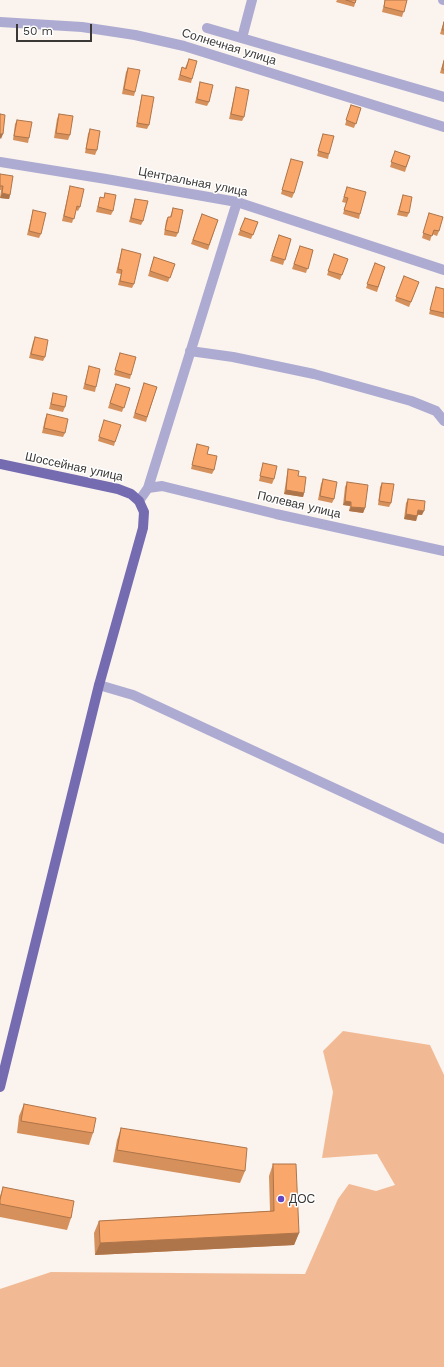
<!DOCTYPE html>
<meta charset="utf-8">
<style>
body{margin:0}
#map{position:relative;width:444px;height:1367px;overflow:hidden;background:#faf3ee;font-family:"Work Sans",sans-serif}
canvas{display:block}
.scale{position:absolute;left:16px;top:24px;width:76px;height:18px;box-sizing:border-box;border:2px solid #3a3836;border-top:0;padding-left:5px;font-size:12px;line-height:14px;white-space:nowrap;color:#3a3836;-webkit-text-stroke:3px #fff;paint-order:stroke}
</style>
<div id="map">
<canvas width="444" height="1367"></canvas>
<div class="scale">50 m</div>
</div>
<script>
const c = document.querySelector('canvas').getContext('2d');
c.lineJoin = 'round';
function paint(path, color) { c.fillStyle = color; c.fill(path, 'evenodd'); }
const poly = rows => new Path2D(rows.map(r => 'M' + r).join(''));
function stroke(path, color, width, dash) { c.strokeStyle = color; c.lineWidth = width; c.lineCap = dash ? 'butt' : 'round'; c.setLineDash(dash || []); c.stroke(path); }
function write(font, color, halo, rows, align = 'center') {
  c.font = font + ' "Work Sans",sans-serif'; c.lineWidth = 3; c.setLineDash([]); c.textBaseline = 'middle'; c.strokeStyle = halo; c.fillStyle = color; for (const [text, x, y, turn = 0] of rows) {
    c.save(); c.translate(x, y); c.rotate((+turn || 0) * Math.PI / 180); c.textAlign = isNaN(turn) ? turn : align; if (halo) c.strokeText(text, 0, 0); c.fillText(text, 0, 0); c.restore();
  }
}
const green = poly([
 [343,1031,430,1045,444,1075,444,1367,0,1367,0,1289,51,1272,305,1274,338,1199,349,1184,376,1191,395,1185,377,1154,322,1158,333,1092,323,1051]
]);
const minor = poly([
 [443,0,444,0],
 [0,22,82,27,135,35,184,46,444,127],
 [207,28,444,97],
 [242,38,252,0],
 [0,162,106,179,237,202,444,270],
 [190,351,233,357,314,374,411,401,436,411,444,421],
 [148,488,162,486,276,514,444,551],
 [139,501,148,488,237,202],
 [99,685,133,695,444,839]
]);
const major = poly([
 [0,464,118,489,131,494,139,501,144,512,143,528,99,685,0,1087]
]);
const wall = poly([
 [337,0,356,0,354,7,336,2],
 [385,0,407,0,402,17,382,12],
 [444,21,444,35,440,34],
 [189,59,192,79,191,83,178,80,182,67,185,68],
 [444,59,444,74,440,73],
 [128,68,135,92,134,96,122,94,126,72],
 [200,82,209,102,207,106,195,103],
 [236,87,244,117,242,121,229,119,235,92],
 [142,95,149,125,147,129,136,127,141,99],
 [351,105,361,108,354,128,345,125],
 [59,114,70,135,68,140,54,138,57,119],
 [17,120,29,138,28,143,13,140,15,124],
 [90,129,97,150,95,155,85,153,88,134],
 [323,134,329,154,328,159,317,156],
 [395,151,410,156,405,172,390,167],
 [291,159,294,193,292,198,281,194],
 [0,175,10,195,9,199,0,198,1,190,0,190],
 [70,186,80,207,78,211,76,210,72,223,62,221,69,190],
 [347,187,360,214,359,219,343,214,346,203,342,202],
 [105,193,113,211,111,215,96,212,100,197,104,198],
 [403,195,409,213,407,217,397,215],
 [135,199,143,221,141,225,129,222],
 [173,208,178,233,176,237,164,235,166,221,168,217,170,217],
 [33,210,41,234,39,238,27,235],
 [429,213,439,231,437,236,432,234,430,241,422,238],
 [202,214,218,220,208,250,191,244],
 [245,218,258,222,251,239,238,235],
 [279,235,291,239,283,265,270,261],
 [300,246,313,250,306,273,292,269],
 [122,249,134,284,132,288,118,285,121,274,116,273],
 [334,254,348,259,340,280,327,275],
 [154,257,175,264,168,282,148,276],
 [375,263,385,267,377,292,366,288],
 [404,276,419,282,409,307,395,301],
 [436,287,444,289,444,318,429,314],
 [35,337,45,357,43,361,29,358,33,342],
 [120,353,131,375,130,379,114,375],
 [89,366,96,387,95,392,83,389],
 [144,383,157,387,146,422,133,418],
 [116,384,130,388,122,412,108,408],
 [53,393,65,407,63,412,49,409],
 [47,414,65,433,63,437,42,433,45,419],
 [103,424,115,442,114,446,98,441],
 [197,444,207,454,214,470,212,474,191,469],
 [263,463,274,479,272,484,259,481],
 [288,469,298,476,304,493,303,497,284,494,287,474],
 [323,479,334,499,332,503,318,500,321,484],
 [347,482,365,508,363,513,349,511,350,506,343,505,345,487],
 [382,483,391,503,389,507,378,505,380,487],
 [408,499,422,515,418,515,416,521,404,519,406,503],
 [24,1104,93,1133,89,1145,17,1133,19,1116],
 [121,1128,245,1171,240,1183,113,1162,117,1140],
 [273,1164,299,1233,294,1245,95,1255,94,1233,99,1221,270,1211,269,1176],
 [3,1187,71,1218,67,1230,0,1217,0,1196]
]);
const shadedWall = poly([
 [0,134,3,134,1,139,0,138],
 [2,193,10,195,9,199,0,198],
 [286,490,304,493,303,497,284,494],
 [345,501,351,502,350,506,343,505],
 [351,507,365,508,363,513,349,511],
 [418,510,424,511,422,515,416,514],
 [406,514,417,516,416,521,404,519],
 [299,1233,294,1245,95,1255,100,1243]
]);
const building = poly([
 [346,0,356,0,355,3,346,0],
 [385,0,407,0,404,12,384,7,385,0],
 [444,22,444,30,442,30,444,22],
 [189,59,197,61,192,79,180,75,182,67,186,69,189,59],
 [444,61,444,70,442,69,444,61],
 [128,68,140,70,135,92,124,89,128,68],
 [200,82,213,85,209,102,197,99,200,82],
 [236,87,249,90,244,117,231,114,236,87],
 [142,95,154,97,149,125,137,123,142,95],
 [351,105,361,108,356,124,346,120,351,105],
 [0,114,5,115,3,134,0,134,0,114],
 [59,114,73,116,70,135,56,133,59,114],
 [17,120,32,122,29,138,14,136,17,120],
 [90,129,100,131,97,150,86,149,90,129],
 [323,134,334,136,329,154,318,151,323,134],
 [395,151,410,156,406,167,391,162,395,151],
 [291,159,303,162,294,193,282,190,291,159],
 [0,174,13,176,10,195,2,193,3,186,0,186,0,174],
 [70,186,84,189,80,207,77,206,74,219,64,216,70,186],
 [347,187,366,192,360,214,344,210,348,198,344,197,347,187],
 [105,193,116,195,113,211,98,207,100,197,104,198,105,193],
 [403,195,412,197,409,213,399,211,403,195],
 [135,199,148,201,143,221,131,218,135,199],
 [173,208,183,210,178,233,165,230,168,217,171,217,173,208],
 [33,210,46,213,41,234,29,231,33,210],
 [429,213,443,217,439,231,434,230,432,236,423,233,429,213],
 [202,214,218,220,209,245,193,240,202,214],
 [245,218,258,222,253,235,240,230,245,218],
 [279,235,291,239,285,260,272,256,279,235],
 [300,246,313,250,308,269,294,264,300,246],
 [122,249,141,254,134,284,120,281,122,270,118,269,122,249],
 [334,254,348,259,342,275,328,271,334,254],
 [154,257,175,264,170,278,150,271,154,257],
 [375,263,385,267,378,287,367,284,375,263],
 [404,276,419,282,411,302,396,297,404,276],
 [436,287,444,289,444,313,430,310,436,287],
 [35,337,48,340,45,357,31,354,35,337],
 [120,353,136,357,131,375,115,370,120,353],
 [89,366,100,369,96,387,85,384,89,366],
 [144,383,157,387,147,417,135,413,144,383],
 [116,384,130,388,124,408,110,403,116,384],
 [53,393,67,396,65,407,51,404,53,393],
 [47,414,68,419,65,433,44,428,47,414],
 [104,420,121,425,115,442,99,437,104,420],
 [197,444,209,447,207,454,217,456,214,470,192,465,197,444],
 [263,463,277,466,274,479,260,476,263,463],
 [288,469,299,471,298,476,306,477,304,493,286,490,288,469],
 [323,479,337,482,334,499,320,496,323,479],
 [347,482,368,485,365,508,351,507,351,502,345,501,347,482],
 [382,483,394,484,391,503,379,501,382,483],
 [408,499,425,501,424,511,418,510,417,516,406,514,408,499],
 [24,1104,96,1118,93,1133,21,1121,24,1104],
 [121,1128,247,1148,245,1171,117,1150,121,1128],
 [273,1164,296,1164,299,1233,100,1243,99,1221,274,1211,273,1164],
 [3,1187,74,1201,71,1218,0,1204,0,1200,3,1187]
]);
const markers = [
 [281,1199,4,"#6348c1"]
];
const streetNames = [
 ["Солнечная улица",229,47,17],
 ["Центральная улица",193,182,11],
 ["Шоссейная улица",74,467,12],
 ["Полевая улица",299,505,13]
];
const poiNames = [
 ["ДОС",289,1199]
];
paint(green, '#f1ba94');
stroke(minor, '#adabd2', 10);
stroke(major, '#746bb0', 10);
paint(wall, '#d6905b');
paint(shadedWall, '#ae754a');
paint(building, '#f9a76a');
stroke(building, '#ae754a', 1);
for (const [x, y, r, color] of markers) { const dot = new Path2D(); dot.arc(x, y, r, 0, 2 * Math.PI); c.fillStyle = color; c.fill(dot); stroke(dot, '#fff', 1.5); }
write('12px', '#3a3836', '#fff', streetNames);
write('12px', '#3a3836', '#fff', poiNames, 'left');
</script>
